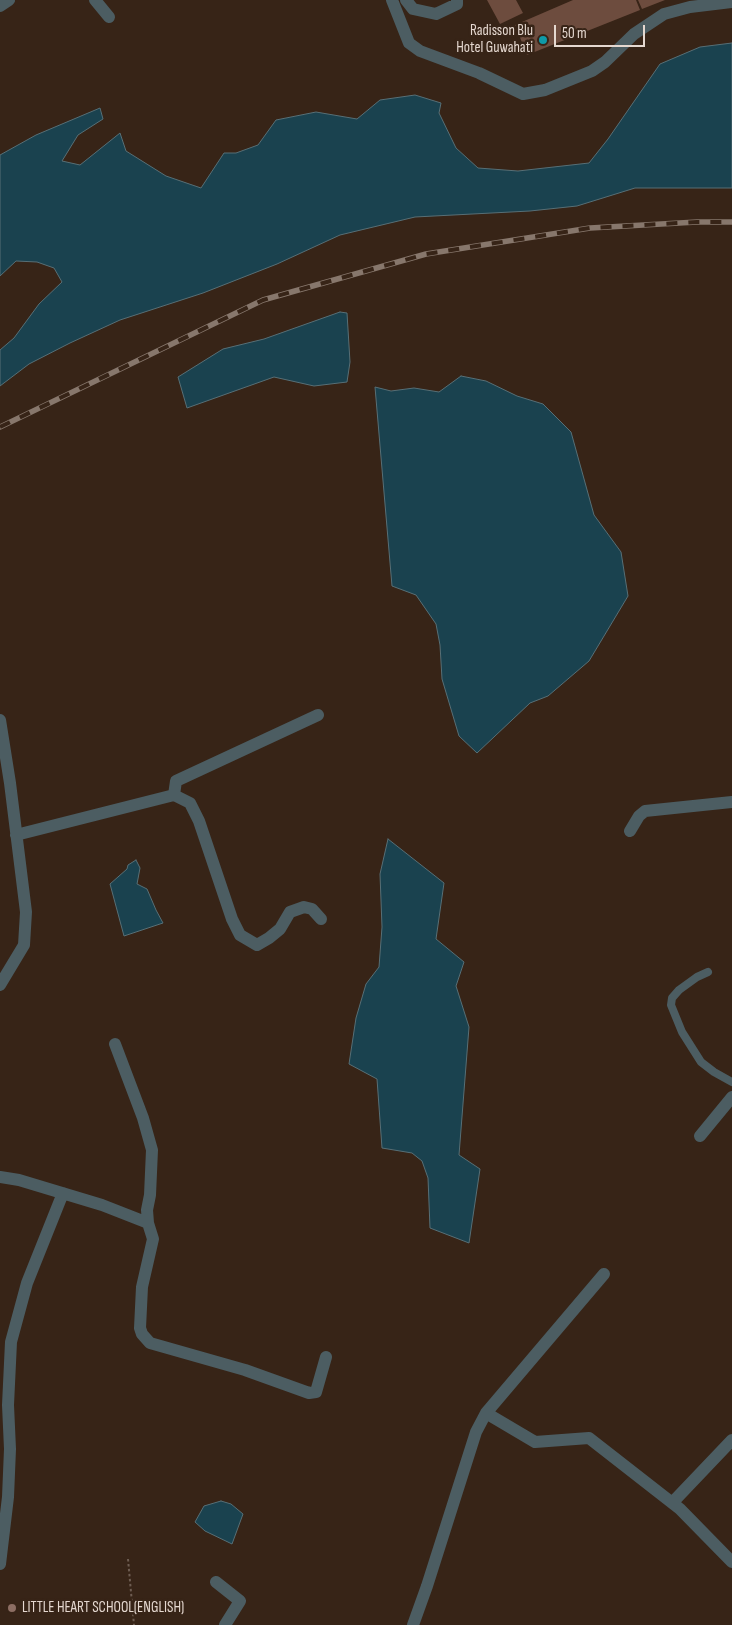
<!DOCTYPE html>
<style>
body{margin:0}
#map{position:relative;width:732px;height:1625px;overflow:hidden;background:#372417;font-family:"Sofia Sans Condensed",sans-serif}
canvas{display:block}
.scale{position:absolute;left:554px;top:25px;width:91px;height:22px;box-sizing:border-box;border:2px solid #e5d8d0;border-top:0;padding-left:6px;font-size:15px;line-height:18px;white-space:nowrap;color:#e5d8d0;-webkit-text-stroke:4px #372417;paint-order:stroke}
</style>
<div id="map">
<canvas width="732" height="1625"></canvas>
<div class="scale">50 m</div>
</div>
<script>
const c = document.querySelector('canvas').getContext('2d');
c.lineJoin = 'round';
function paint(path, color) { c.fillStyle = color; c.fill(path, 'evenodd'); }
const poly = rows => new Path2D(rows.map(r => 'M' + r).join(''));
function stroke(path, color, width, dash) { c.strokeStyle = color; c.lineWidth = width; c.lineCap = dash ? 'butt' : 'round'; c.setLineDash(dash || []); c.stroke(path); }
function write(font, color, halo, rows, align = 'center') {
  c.font = font + ' "Sofia Sans Condensed",sans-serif'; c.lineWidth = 5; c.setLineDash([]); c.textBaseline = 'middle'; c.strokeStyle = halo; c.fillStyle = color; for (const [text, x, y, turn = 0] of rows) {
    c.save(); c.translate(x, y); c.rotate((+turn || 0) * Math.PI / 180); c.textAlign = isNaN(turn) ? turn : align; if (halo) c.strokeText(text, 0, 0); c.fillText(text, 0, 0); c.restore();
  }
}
const water = poly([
 [732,43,732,188,635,188,577,206,530,211,415,217,340,235,277,264,203,293,120,320,70,343,29,364,0,386,0,350,14,338,39,304,62,282,54,268,37,262,16,261,0,276,0,155,36,135,100,108,103,119,78,135,62,161,80,165,120,133,126,151,166,176,201,188,224,153,236,153,258,145,276,120,316,112,357,119,380,100,415,95,441,103,439,113,456,148,478,168,518,171,589,163,608,139,660,64,700,47,732,43],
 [340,312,347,313,350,362,347,382,314,386,274,377,187,408,178,377,223,349,264,339,340,312],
 [461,376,486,381,517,396,543,404,571,432,594,515,621,552,628,596,589,661,548,696,530,703,477,753,459,736,442,679,440,645,436,624,416,595,392,586,375,387,391,391,414,388,439,392,461,376],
 [388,839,444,883,436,939,464,962,456,986,469,1027,459,1155,480,1169,469,1243,430,1228,428,1178,422,1161,412,1153,382,1148,377,1079,349,1064,356,1018,366,984,379,967,382,927,380,874,388,839],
 [136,860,140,868,137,884,147,889,156,910,163,923,124,936,110,884,127,869,128,865,136,860],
 [221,1501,231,1504,243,1514,232,1544,205,1531,195,1522,204,1506,221,1501]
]);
const building = poly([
 [487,0,516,0,523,13,500,24],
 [573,0,636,0,640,10,527,55,515,25],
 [638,0,665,0,642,9]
]);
const path = poly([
 [128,1559,134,1625]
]);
const service = poly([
 [708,972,697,977,679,990,672,998,671,1005,682,1032,701,1062,714,1072,732,1082]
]);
const minor = poly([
 [95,0,109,17],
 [392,0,409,43,420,51,479,73,523,94,545,90,592,71,605,62,634,34,664,14,690,7,732,2],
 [406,0,413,9,436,14,457,4,457,0],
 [0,720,10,783,26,912,24,945,0,985],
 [174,795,176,781,318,715],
 [630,831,639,816,645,811,732,802],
 [16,835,174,795,190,803,199,821,232,919,240,935,257,945,269,938,280,929,290,912,304,907,312,909,321,919],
 [115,1044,143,1118,152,1150,150,1195,147,1210,148,1223],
 [700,1136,732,1097],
 [0,1177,19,1180,102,1205,148,1223,153,1239,142,1287,140,1328,142,1334,150,1343,245,1370,309,1393,316,1392,326,1357],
 [486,1413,535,1442,589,1438,680,1509,732,1562],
 [672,1503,732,1440],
 [0,1564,8,1497,10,1449,8,1405,11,1342,27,1283,63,1193],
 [216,1582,240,1601,225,1625],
 [413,1625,427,1586,476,1432,486,1413,604,1274]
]);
const tertiary = poly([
 [0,6,9,0]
]);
const rail = poly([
 [0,427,263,300,426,254,590,228,697,222,732,222]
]);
const markers = [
 [543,40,5,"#0f9aa8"],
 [12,1608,5,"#8d6e63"]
];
const poiNames = [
 ["Radisson Blu",533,31],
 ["Hotel Guwahati",533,48],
 ["LITTLE HEART SCHOOL(ENGLISH)",22,1608,"left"]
];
paint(water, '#1a424f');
stroke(water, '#576f76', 1);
paint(building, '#6d4c3e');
stroke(path, '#6e5d52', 2, [2.5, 2.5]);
stroke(service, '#4c5d62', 8);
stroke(minor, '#4c5d62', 12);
stroke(tertiary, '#4c5d62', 12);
stroke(rail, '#87776c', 5.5);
stroke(rail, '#372417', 4, [11]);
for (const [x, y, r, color] of markers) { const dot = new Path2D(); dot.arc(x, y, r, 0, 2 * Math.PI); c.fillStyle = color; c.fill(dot); stroke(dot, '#372417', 2); }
write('15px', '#e5d8d0', '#372417', poiNames, 'right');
</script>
